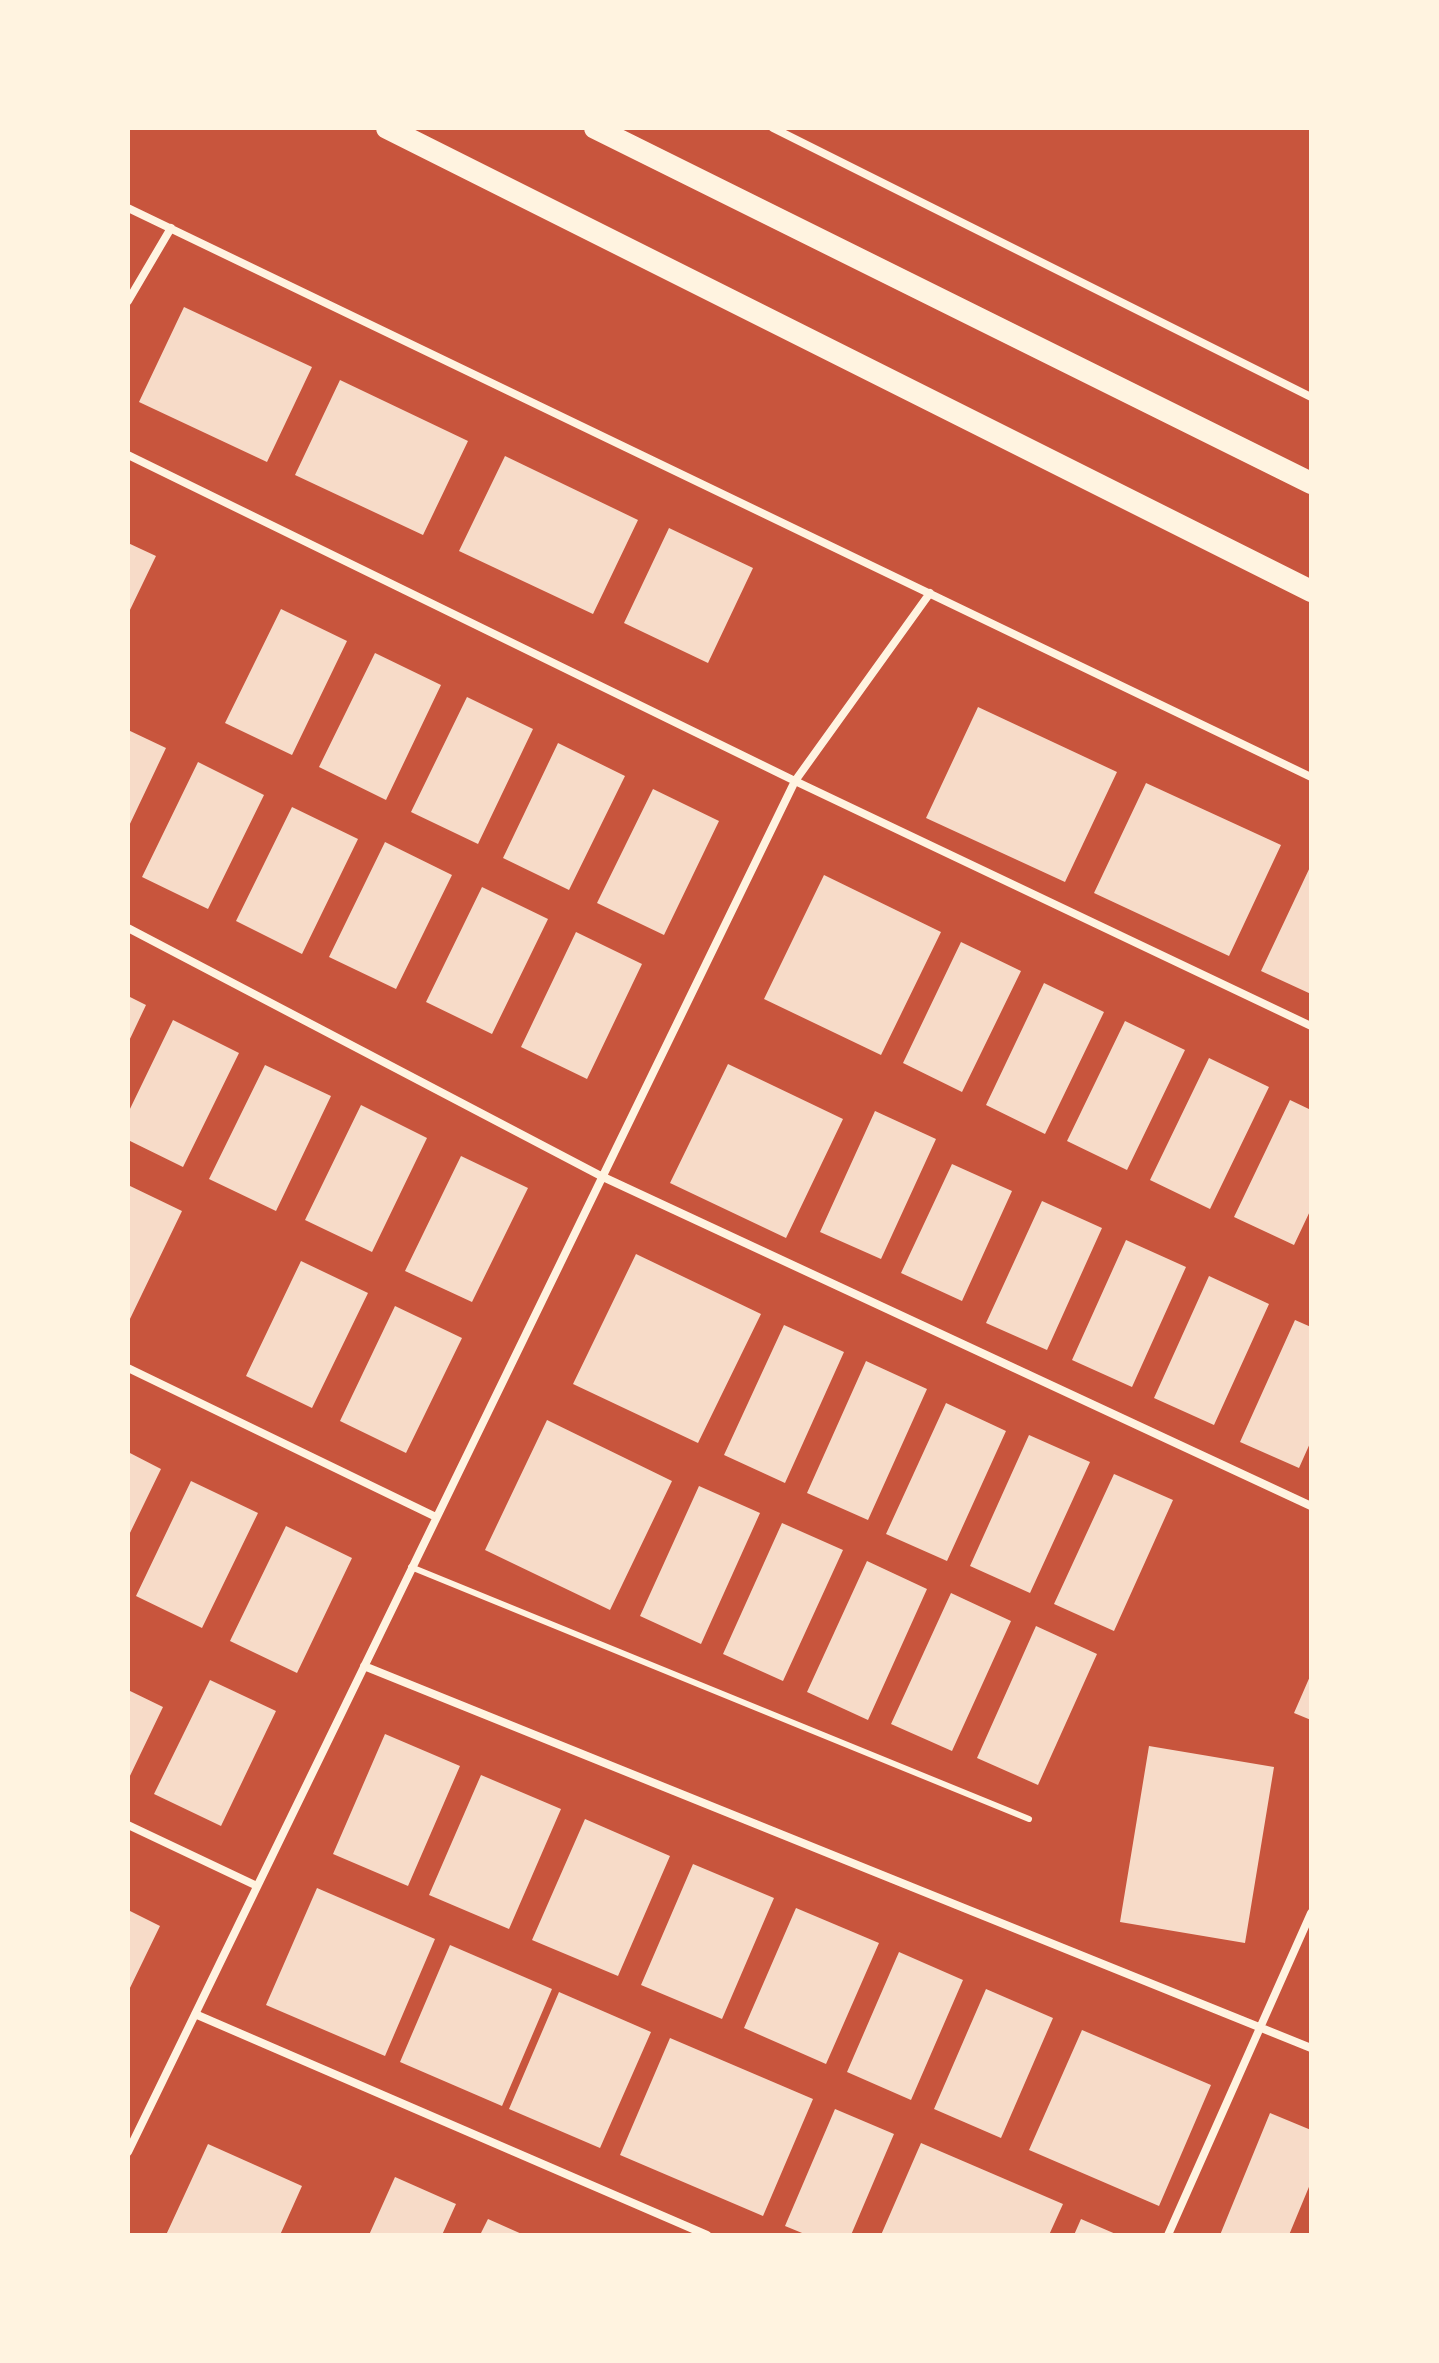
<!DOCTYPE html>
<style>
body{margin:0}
#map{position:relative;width:1439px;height:2363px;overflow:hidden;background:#c8553d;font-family:Arial,sans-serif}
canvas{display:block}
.frame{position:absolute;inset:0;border:130px solid #fff3e0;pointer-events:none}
</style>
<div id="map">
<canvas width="1439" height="2363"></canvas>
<div class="frame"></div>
</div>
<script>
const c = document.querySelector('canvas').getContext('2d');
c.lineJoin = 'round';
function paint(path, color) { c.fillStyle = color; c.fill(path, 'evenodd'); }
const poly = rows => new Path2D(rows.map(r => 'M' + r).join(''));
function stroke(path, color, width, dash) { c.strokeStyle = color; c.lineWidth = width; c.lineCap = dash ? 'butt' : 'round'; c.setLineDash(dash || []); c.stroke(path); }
const building = poly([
 [184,307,312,367,267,462,139,402],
 [340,380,468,441,423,535,295,475],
 [505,456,638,520,593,614,459,551],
 [669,528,753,568,708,663,624,623],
 [128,543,156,556,128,614],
 [281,609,347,641,292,755,225,723],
 [375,653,441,685,386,800,319,767],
 [467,697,533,729,478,844,411,812],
 [978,707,1117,772,1065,882,926,818],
 [128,730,166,748,128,828],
 [558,743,625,776,569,890,503,858],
 [198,762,264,795,208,909,142,877],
 [1146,783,1281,845,1229,956,1094,893],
 [653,789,719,821,664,935,597,903],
 [292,807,358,839,302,954,236,921],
 [385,842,452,875,396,989,329,957],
 [1311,865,1311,994,1261,971],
 [824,875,941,932,881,1055,764,999],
 [482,887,548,919,492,1034,426,1002],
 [576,932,642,964,587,1079,521,1047],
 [961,942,1021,971,962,1092,903,1063],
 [1044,983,1104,1012,1045,1134,986,1105],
 [128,996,146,1005,128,1043],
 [173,1020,239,1053,183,1167,128,1140,128,1113],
 [1125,1021,1185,1050,1127,1170,1067,1141],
 [1209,1058,1269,1087,1210,1209,1150,1180],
 [728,1064,843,1119,786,1238,670,1183],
 [265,1065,331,1096,276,1211,209,1179],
 [1290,1100,1311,1110,1311,1209,1294,1245,1234,1217],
 [361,1105,427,1138,372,1252,305,1220],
 [875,1111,936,1139,881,1259,820,1232],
 [461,1156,528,1188,472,1302,405,1271],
 [952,1164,1012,1191,962,1301,901,1273],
 [128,1185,182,1211,128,1323],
 [1042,1201,1102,1228,1047,1350,986,1323],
 [1126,1240,1186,1267,1132,1387,1072,1360],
 [636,1254,761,1314,698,1443,573,1384],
 [301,1261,368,1293,312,1408,246,1376],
 [1209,1276,1269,1304,1214,1425,1154,1398],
 [395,1306,462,1338,406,1453,340,1421],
 [1295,1320,1311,1327,1311,1441,1299,1468,1240,1442],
 [784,1325,844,1352,785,1483,724,1455],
 [866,1361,927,1389,868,1520,807,1493],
 [946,1403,1006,1431,947,1561,886,1534],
 [547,1420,672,1481,610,1610,485,1550],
 [1029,1435,1090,1462,1030,1593,970,1566],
 [128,1452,161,1469,128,1537],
 [1114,1474,1173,1500,1114,1631,1054,1604],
 [191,1481,258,1513,202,1628,136,1596],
 [699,1486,760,1513,701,1644,640,1616],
 [782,1523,843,1550,783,1681,723,1654],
 [286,1526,352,1558,297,1673,230,1641],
 [867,1561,927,1589,868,1720,807,1692],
 [951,1593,1011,1621,952,1751,891,1724],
 [1036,1626,1097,1654,1038,1785,977,1758],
 [1311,1674,1311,1720,1294,1713],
 [210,1680,276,1711,221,1826,154,1794],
 [128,1690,163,1707,128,1780],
 [385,1734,460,1766,408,1886,333,1854],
 [1149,1746,1274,1767,1245,1943,1120,1922],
 [481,1775,561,1809,509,1929,429,1895],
 [585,1819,670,1856,618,1976,532,1940],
 [693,1864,774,1898,722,2019,641,1985],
 [317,1888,435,1939,385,2056,266,2005],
 [796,1908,879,1943,826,2064,744,2028],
 [128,1910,160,1926,128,1992],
 [450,1945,552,1989,502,2106,400,2062],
 [899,1952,963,1980,911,2100,847,2072],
 [986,1989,1053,2018,1001,2138,934,2109],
 [559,1992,651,2032,600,2148,509,2109],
 [1082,2030,1211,2085,1159,2206,1029,2150],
 [670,2038,813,2099,763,2216,620,2155],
 [835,2109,894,2134,851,2235,807,2235,785,2226],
 [1270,2113,1311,2130,1311,2182,1289,2235,1220,2235],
 [921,2143,1063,2204,1049,2235,881,2235],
 [208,2144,302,2186,280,2235,166,2235],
 [395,2177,456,2204,442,2235,369,2235],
 [488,2219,524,2235,480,2235],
 [1081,2219,1118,2235,1074,2235]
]);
const service = poly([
 [411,1567,1029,1819]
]);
const minor = poly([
 [773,128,1311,397],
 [128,208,1311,777],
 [128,301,171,228],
 [128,455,795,781,1311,1026],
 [128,928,601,1176,1311,1506],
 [128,1368,436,1517],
 [364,1666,1311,2048],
 [128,1825,257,1886],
 [195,2014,707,2235],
 [128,2152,795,781,930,593],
 [1168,2235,1311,1913]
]);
const trunk = poly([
 [387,128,1311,591],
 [595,128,1311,483]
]);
paint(building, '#f7dbc8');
stroke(service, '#fff3e0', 6);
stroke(minor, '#fff3e0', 8);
stroke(trunk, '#fff3e0', 22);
</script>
